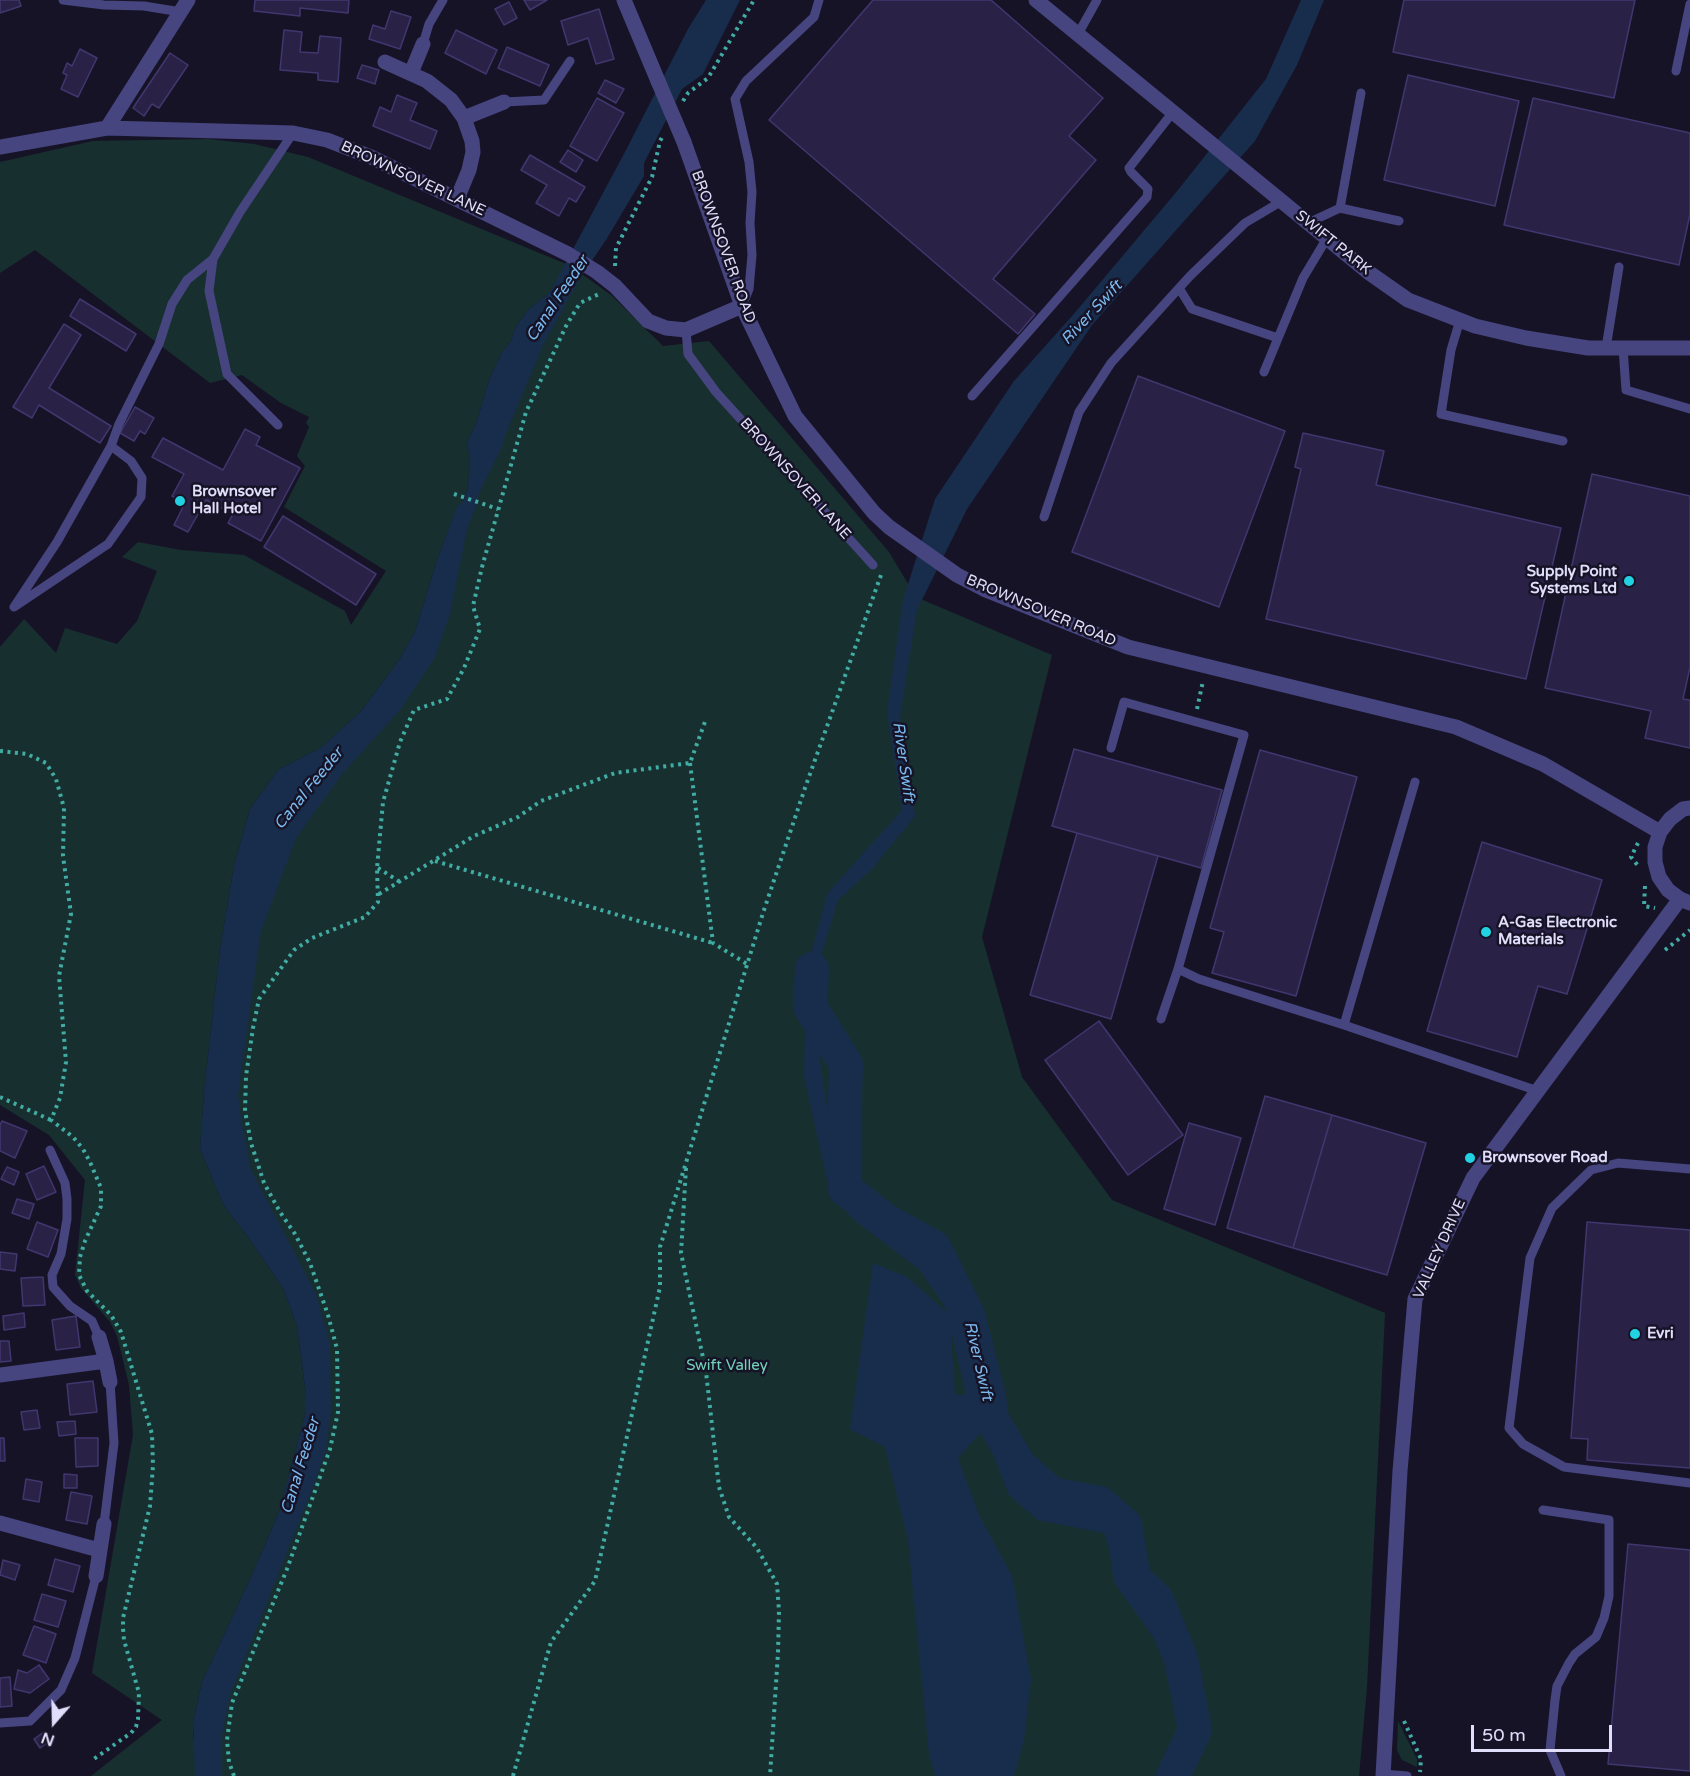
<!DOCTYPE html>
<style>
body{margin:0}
#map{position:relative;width:1690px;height:1776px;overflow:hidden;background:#171327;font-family:"Varela Round",sans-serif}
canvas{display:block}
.north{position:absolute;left:24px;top:1692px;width:60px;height:60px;-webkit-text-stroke:4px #171327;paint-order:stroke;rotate:200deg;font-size:16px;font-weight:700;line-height:24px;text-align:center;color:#e1defb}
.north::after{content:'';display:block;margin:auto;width:21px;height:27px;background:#e1defb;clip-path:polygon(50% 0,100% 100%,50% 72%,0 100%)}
.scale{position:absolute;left:1471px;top:1725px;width:141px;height:27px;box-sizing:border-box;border:3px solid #e1defb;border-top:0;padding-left:8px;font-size:18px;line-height:21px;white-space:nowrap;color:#e1defb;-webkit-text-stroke:4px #171327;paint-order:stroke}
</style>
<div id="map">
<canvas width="1690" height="1776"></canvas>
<div class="north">N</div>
<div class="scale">50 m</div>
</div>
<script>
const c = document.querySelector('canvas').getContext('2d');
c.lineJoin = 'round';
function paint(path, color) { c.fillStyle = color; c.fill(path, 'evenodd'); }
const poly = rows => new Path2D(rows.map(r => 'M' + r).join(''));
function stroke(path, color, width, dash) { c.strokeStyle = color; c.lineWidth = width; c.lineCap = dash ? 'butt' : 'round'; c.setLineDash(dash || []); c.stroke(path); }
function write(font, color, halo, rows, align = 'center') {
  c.font = font + ' "Varela Round",sans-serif'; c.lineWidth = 5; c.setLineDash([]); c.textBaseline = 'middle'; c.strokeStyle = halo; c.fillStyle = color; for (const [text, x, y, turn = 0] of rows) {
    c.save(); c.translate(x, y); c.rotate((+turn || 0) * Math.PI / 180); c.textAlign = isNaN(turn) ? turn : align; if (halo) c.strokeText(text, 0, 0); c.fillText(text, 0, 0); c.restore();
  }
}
const green = poly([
 [208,139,254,144,308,157,566,264,550,292,528,310,515,328,511,341,502,352,489,380,476,424,467,442,470,460,468,487,464,500,457,508,436,563,415,632,399,660,362,710,322,747,278,770,250,809,234,866,220,949,204,1091,200,1149,224,1206,248,1237,283,1288,297,1326,306,1395,306,1411,279,1512,251,1577,202,1682,193,1722,193,1740,295,1495,318,1370,226,1150,258,869,407,669,529,340,579,272,611,295,663,346,709,341,889,552,916,597,1052,655,982,937,1022,1077,1112,1200,1385,1313,1367,1687,1359,1776,91,1776,162,1720,92,1673,133,1435,129,1385,117,1336,110,1322,81,1288,75,1275,85,1180,49,1135,0,1105,0,647,24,619,56,653,65,628,117,644,137,621,157,571,122,557,138,542,181,550,244,555,345,611,351,625,386,571,284,507,305,466,297,456,309,427,306,423,309,417,281,403,242,375,210,383,35,250,0,273,0,162,93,141],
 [1398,1721,1417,1759,1417,1767,1402,1760,1397,1750]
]);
const water = poly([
 [706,0,740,0,703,74,682,89,644,163,644,176,606,240,582,275,544,343,504,438,501,449,479,493,476,507,467,529,450,614,435,657,400,710,342,774,296,838,261,931,238,1095,242,1124,251,1170,316,1294,330,1344,331,1412,326,1449,314,1485,230,1695,222,1735,222,1776,195,1776,193,1722,202,1682,251,1577,279,1512,306,1411,306,1395,297,1326,283,1288,248,1237,224,1206,200,1149,204,1091,220,949,234,866,250,809,278,770,322,747,362,710,399,660,415,632,436,563,457,507,464,500,468,487,470,460,467,442,476,424,489,380,502,352,511,341,515,328,528,310,550,292,626,150,688,29],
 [1301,0,1324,0,1297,65,1255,141,1092,325,967,509,917,610,900,716,915,816,872,869,838,900,819,962,814,1021,838,1181,852,1199,931,1259,961,1308,982,1396,989,1397,992,1419,987,1425,1016,1482,1045,1506,1100,1519,1114,1527,1127,1576,1150,1600,1181,1679,1192,1695,1192,1747,1179,1776,1168,1776,1182,1744,1183,1700,1167,1678,1163,1651,1114,1582,1109,1549,1104,1533,1038,1520,1009,1495,983,1430,958,1458,979,1515,1012,1576,1031,1679,1024,1740,1014,1776,935,1776,929,1754,908,1540,885,1447,850,1429,873,1263,907,1277,948,1313,946,1308,920,1270,853,1219,830,1194,804,1076,806,973,827,894,902,810,887,712,903,600,935,499,1014,381,1073,315,1178,190,1266,79],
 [951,1334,952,1334,966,1395,955,1395]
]);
const river = poly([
 [812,969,810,1007,846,1064,844,1131,845,1189,888,1222,934,1247,968,1315,989,1397,992,1419,1019,1465,1052,1494,1100,1503,1125,1525,1134,1578,1157,1600,1181,1659,1195,1730,1173,1776]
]);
const building = poly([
 [0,0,19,0,21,6,0,13,0,0],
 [255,0,349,0,348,13,300,8,300,16,254,11,255,0],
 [524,0,547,0,530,10,524,0],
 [873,0,991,0,1103,98,1069,136,1096,160,993,279,1035,314,1018,334,769,120,873,0],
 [1404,0,1635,0,1614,98,1393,52,1404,0],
 [509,2,517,18,504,25,495,9,509,2],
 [599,9,614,59,596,64,588,38,568,45,561,21,599,9],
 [391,11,411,17,400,49,369,39,373,25,385,29,391,11],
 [284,30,302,32,300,52,318,53,320,36,341,38,338,82,318,80,318,73,280,70,284,30],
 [456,30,497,50,486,74,445,53,456,30],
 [507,47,549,65,540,86,498,68,507,47],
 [80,49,97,58,78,97,61,89,67,75,63,73,67,63,72,66,80,49],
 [170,53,188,65,159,108,152,104,144,116,133,108,170,53],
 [362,65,379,70,375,84,357,78,362,65],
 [1408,75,1519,101,1495,206,1384,180,1408,75],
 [605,80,624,89,616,103,598,93,605,80],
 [397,95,417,103,410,120,437,131,430,149,373,126,380,107,391,112,397,95],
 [597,98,624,113,597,161,570,146,597,98],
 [1533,98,1690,133,1690,214,1679,265,1504,225,1533,98],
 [568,150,583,160,576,172,560,162,568,150],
 [530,155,585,187,576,202,569,198,559,216,536,203,547,185,521,170,530,155],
 [80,299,136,334,126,351,70,316,80,299],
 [64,324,81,335,49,388,111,426,100,443,39,405,32,418,13,407,64,324],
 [1138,376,1285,431,1219,607,1072,552,1138,376],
 [135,407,154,418,145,434,140,431,134,441,120,433,135,407],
 [245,429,260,437,256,445,300,468,261,541,228,523,233,514,206,500,188,532,174,525,185,503,172,496,184,474,152,457,163,438,223,470,245,429],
 [1303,433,1384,451,1376,485,1561,528,1526,679,1266,619,1301,469,1295,467,1303,433],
 [1592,474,1690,496,1690,667,1683,699,1690,700,1690,748,1645,738,1651,711,1545,688,1592,474],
 [283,516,376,574,356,605,264,547,283,516],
 [1074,749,1222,790,1201,868,1052,826,1074,749],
 [1260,750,1357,777,1296,996,1212,973,1224,932,1210,928,1260,750],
 [1077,833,1158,856,1111,1019,1030,995,1077,833],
 [1482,842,1602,880,1567,994,1538,986,1517,1057,1427,1031,1482,842],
 [1099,1021,1183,1135,1128,1175,1045,1060,1099,1021],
 [1265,1096,1332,1115,1293,1248,1227,1228,1265,1096],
 [1332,1115,1426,1143,1387,1275,1293,1248,1332,1115],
 [2,1121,27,1131,15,1158,0,1151,0,1125,2,1121],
 [1189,1123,1241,1138,1215,1225,1164,1209,1189,1123],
 [44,1166,56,1192,37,1200,26,1174,44,1166],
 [7,1167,19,1172,14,1185,1,1179,7,1167],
 [17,1199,34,1204,29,1219,12,1213,17,1199],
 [37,1222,58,1230,48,1257,27,1249,37,1222],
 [1587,1222,1690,1230,1690,1468,1587,1460,1588,1439,1571,1438,1587,1222],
 [0,1252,17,1254,15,1271,0,1269,0,1252],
 [43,1277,45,1305,23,1306,21,1278,43,1277],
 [24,1313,25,1327,4,1330,3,1316,24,1313],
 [76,1316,80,1347,56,1350,52,1320,76,1316],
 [0,1341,9,1341,11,1361,0,1362,0,1341],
 [93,1381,97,1412,70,1415,67,1384,93,1381],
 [37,1410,40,1428,24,1430,21,1412,37,1410],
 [75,1421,76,1434,59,1436,57,1422,75,1421],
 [0,1438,4,1438,5,1461,0,1461,0,1438],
 [75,1438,98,1438,98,1466,76,1467,75,1438],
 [64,1474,77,1475,77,1488,64,1488,64,1474],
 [26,1479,42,1482,39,1502,23,1499,26,1479],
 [71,1492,92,1496,87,1524,66,1520,71,1492],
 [1628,1544,1690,1550,1690,1771,1608,1764,1628,1544],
 [55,1559,80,1566,73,1592,48,1585,55,1559],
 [3,1560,20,1565,15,1580,0,1575,3,1560],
 [42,1594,66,1601,58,1627,34,1620,42,1594],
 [34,1626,56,1634,46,1663,23,1655,34,1626],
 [39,1665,49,1679,30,1693,14,1689,18,1670,27,1673,39,1665],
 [10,1677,12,1706,0,1707,0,1678,10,1677],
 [44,1732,50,1741,40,1748,34,1739,44,1732]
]);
const path = poly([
 [683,101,688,93,708,78,754,0],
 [615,266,616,248,652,177,660,141,664,134],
 [454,494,498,509],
 [1197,709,1203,681],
 [0,751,27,754,46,763,56,779,64,808,63,856,71,914,59,976,66,1062,60,1098,51,1120,73,1137,83,1149,90,1162,101,1188,101,1206,85,1241,80,1257,79,1275,87,1291,111,1315,121,1332,152,1434,153,1466,150,1506,123,1618,123,1628,124,1640,139,1693,138,1719,136,1727,131,1733,91,1761],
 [690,763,713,943,747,964],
 [1638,843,1631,857,1639,867],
 [435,861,713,943],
 [378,868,400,882],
 [1645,886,1644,906,1655,908],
 [379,894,474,836,518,817,541,801,615,773,690,763,706,719],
 [1665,950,1690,930],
 [0,1097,51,1120],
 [686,1168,681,1253,706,1372,719,1487,729,1517,757,1548,777,1584,779,1611,778,1653,770,1776],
 [1404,1721,1421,1759,1420,1772],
 [234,1776,229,1762,227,1740,232,1703,287,1569,330,1449,338,1412,337,1349,328,1315,310,1263,295,1234,280,1212,264,1183,251,1143,245,1111,246,1076,253,1028,259,999,294,950,312,938,365,917,378,902,377,868,383,802,400,742,414,710,447,699,464,668,480,629,473,606,482,567,526,412,566,326,580,303,599,294],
 [513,1776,551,1642,595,1581,660,1287,660,1247,763,913,805,788,881,575]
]);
const service = poly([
 [63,0,104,5,144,6,181,12],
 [1078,34,1097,0],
 [423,44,429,24,443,0],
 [1676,71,1690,4],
 [504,102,544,100,570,61],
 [1340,208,1399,221],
 [1308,223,1340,208,1361,93],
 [1179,288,1192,309,1278,338],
 [742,306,749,289,752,255,750,223,752,192,749,162,735,99,746,81,814,17,819,0],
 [1460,320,1451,350,1441,414,1563,441],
 [686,330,688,354,716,392,873,565],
 [1606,348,1619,267],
 [1623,348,1626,390,1690,409],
 [1264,372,1303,278,1327,238],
 [972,396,1147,197,1148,189,1131,172,1129,168,1173,112],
 [278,425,227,374,209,291,213,259,240,212,293,133],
 [111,446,131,461,142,478,141,497,108,544,14,607,57,542,111,446,119,424,159,344,172,304,187,280,213,259],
 [1044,517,1079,412,1111,363,1190,276,1245,223,1282,201],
 [1111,748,1124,702,1244,735,1178,969,1199,979,1344,1025,1538,1091],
 [1161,1019,1178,969],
 [1344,1025,1415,782],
 [50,1150,65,1183,67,1199,67,1219,61,1254,52,1275,53,1287,70,1306,92,1321,99,1337],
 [1690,1169,1618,1163,1591,1170,1552,1208,1530,1258,1509,1428,1523,1444,1564,1467,1690,1483],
 [1543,1510,1609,1520,1609,1596,1604,1618,1596,1637,1575,1654,1569,1663,1557,1686,1555,1700,1550,1750,1561,1776],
 [104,1524,114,1443,110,1382],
 [0,1723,30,1721,61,1690,75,1658,96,1576],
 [1383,1774,1407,1776]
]);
const minor = poly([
 [1036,0,1368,272,1408,300,1475,326,1526,338,1588,348,1690,348],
 [385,62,427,81,451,100,464,118,472,141,473,152,469,170,457,199],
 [411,73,423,44],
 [464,118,504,102],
 [107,128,188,0],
 [0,147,107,128,293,133,327,140,371,157,568,254,597,272,615,286,648,321,666,328,686,330,742,306],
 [99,1337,106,1361,110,1382],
 [0,1375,106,1361],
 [0,1523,99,1550],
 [96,1576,104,1524],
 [1383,1776,1400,1471,1415,1299,1473,1178,1680,899]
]);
const tertiary = poly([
 [624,0,658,81],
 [684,142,742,306,795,416,874,513,889,527,957,575,986,590,1128,647,1456,727,1543,764,1660,832],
 [1690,808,1683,809,1670,819,1660,832,1655,847,1655,862,1659,877,1668,890,1680,899,1690,903]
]);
const tertiaryBridge = poly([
 [658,81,684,142]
]);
const markers = [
 [180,501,6,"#22d2e2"],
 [1629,581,6,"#22d2e2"],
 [1486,932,6,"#22d2e2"],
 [1470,1158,6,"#22d2e2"],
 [1635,1334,6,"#22d2e2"]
];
const streetNames = [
 ["BROWNSOVER LANE",413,179,25],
 ["SWIFT PARK",1333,243,39],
 ["BROWNSOVER ROAD",723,247,70],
 ["BROWNSOVER LANE",795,479,48],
 ["BROWNSOVER ROAD",1041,611,23],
 ["VALLEY DRIVE",1440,1249,-66]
];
const poiNames = [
 ["Brownsover",192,492],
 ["Hall Hotel",192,509],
 ["Supply Point",1617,572,"right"],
 ["Systems Ltd",1617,589,"right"],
 ["A-Gas Electronic",1498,923],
 ["Materials",1498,940],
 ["Brownsover Road",1482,1158],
 ["Evri",1647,1334]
];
const parkNames = [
 ["Swift Valley",727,1366]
];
const waterNames = [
 ["Canal Feeder",558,299,-56],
 ["River Swift",1092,313,-47],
 ["River Swift",903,762,82],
 ["Canal Feeder",309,789,-51],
 ["River Swift",978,1361,77],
 ["Canal Feeder",301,1466,-73]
];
paint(green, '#17302f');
paint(water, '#182d4c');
stroke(river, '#182d4c', 34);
paint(building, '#292246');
stroke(building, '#41376f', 1.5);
stroke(path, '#40aca4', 4, [3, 4.5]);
stroke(service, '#464580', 9);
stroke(minor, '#464580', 15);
stroke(tertiary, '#464580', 15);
stroke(tertiaryBridge, '#464580', 15);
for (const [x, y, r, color] of markers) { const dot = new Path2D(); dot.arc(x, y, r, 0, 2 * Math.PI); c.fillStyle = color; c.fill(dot); stroke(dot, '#171327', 2); }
write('15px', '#e1defb', '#171327', streetNames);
write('bold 15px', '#e1defb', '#171327', poiNames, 'left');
write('15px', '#72d3b9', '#171327', parkNames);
write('italic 16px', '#79b9ee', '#171327', waterNames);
</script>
